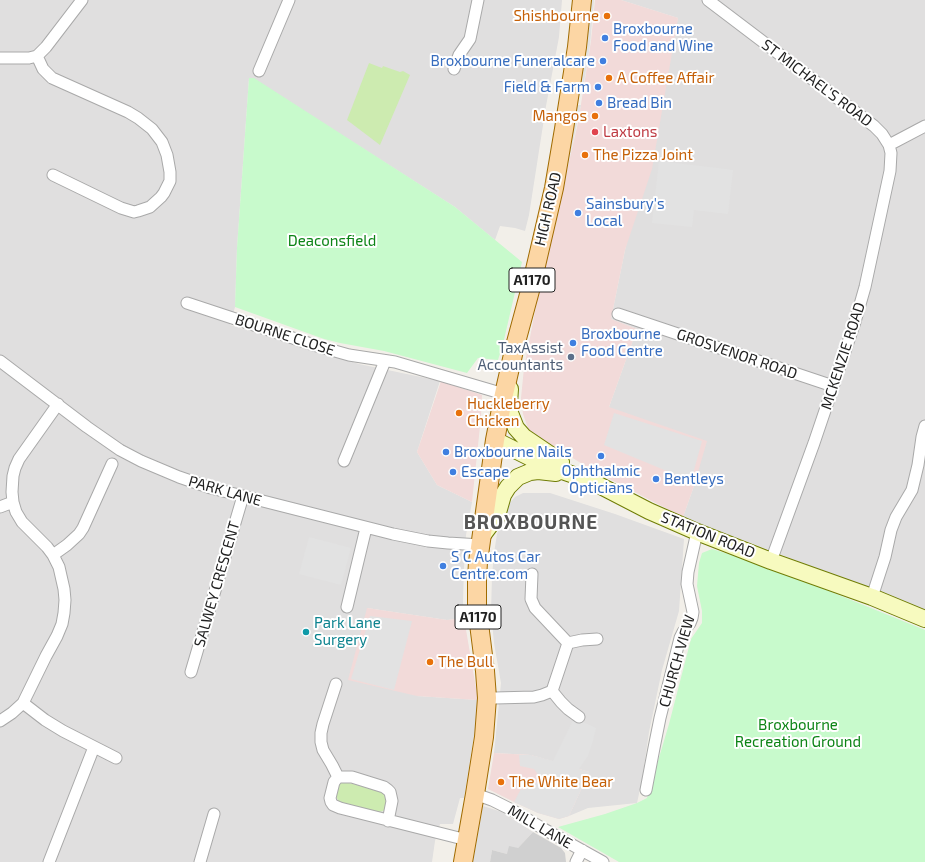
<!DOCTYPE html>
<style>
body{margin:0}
canvas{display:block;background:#f2efe9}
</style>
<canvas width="925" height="862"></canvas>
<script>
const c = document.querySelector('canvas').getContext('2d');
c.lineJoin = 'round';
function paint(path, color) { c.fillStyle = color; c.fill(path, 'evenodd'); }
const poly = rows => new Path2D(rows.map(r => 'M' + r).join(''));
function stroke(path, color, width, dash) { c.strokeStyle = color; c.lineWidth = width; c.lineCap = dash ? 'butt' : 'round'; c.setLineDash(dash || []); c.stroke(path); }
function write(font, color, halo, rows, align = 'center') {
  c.font = font + ' "Exo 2",sans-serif'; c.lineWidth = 4; c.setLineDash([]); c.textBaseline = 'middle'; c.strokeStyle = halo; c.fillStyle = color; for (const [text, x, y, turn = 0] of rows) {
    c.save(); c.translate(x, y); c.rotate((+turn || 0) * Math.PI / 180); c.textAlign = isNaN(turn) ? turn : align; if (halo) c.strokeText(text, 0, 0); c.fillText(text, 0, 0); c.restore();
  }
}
const residential = poly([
 [0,0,562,0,559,37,546,106,529,215,525,231,515,228,500,226,495,240,455,207,254,79,249,78,237,248,235,307,230,325,359,364,440,381,417,452,437,485,472,502,466,535,464,567,463,602,464,618,447,620,367,608,417,696,478,700,476,723,464,798,460,798,453,824,440,824,435,841,432,862,0,862],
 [621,0,925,0,925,610,683,517,694,486,609,407,637,329,611,319,625,250,678,18],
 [523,493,550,493,615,514,684,539,679,611,662,670,649,732,642,780,637,803,588,808,569,816,589,772,531,755,494,753,501,683,494,643,491,612,492,576,494,553,497,534,508,505,515,497],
 [483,806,502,812,533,832,518,848,507,854,492,850,490,862,473,862]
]);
const commercial = poly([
 [595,0,621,0,678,18,652,169,625,250,611,319,637,329,609,407,707,441,694,486,683,517,592,470,529,431,523,414,521,398,524,368,540,286,578,123,591,41],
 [441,381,482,395,481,417,472,502,437,485,417,452],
 [367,608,447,620,464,618,478,700,417,696,348,680],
 [494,753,531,755,589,772,569,816,559,819,538,813,514,802,488,789]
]);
const religious = poly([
 [533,832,561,848,565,853,566,862,490,862,492,850,507,854,509,846,518,848]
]);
const grass = poly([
 [369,63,382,68,383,66,400,72,403,71,410,75,380,145,347,120],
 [345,782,380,791,387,796,386,808,383,811,379,812,343,804,339,802,335,794,337,786,341,783]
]);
const park = poly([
 [249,78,254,78,455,207,522,262,503,344,498,360,478,358,467,373,384,351,340,343,324,339,235,307,237,248],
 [712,549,765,565,925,630,925,862,619,862,558,827,605,814,637,803,647,798,669,724,691,639,702,623,702,611,697,586,699,563,702,553]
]);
const parking = poly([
 [589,0,594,0,590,45,583,89,579,92],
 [576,105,581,105,568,165,565,164],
 [659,161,733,170,728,214,694,210,692,227,652,223],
 [614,413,702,441,691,481,604,445],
 [309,537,351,548,341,585,299,574],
 [370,616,412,621,394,690,351,679],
 [574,718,596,728,593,741,588,756,579,769,589,772,569,816,559,819,538,813,514,802,521,789,524,790,542,780,534,769,520,766,519,755,531,755,553,761]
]);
const street = poly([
 [708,0,874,126,882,134,889,145,925,126],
 [37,56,46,47,82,0],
 [0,58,29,58,37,56,43,69,52,78,128,112,138,118,152,129,162,142,167,155,170,172,170,181,164,193,161,197,150,207,138,211,134,212,121,208,53,175],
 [454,69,459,55,470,39,478,0],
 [259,71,289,0],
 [187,303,317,346,349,355,395,362,504,394],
 [618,314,833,386],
 [0,361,87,427,120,450,141,461,179,477,211,488,243,496,393,534,428,541,448,543,481,545],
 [344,461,385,361],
 [0,507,13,502],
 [53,555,67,545,79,534,83,528,112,464],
 [771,561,814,443,855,322,865,287,890,171,891,153,889,145],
 [532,574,531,599,535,608,568,643],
 [872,597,885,557,891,530,896,517,912,490,918,465,922,437,925,426],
 [347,607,366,528],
 [568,643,582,640,597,639],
 [191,672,243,496],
 [336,684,323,724,321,733,321,742,323,750,332,765,338,777,334,782,330,798,331,802,333,805,340,808,467,840],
 [552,691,561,702,568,709,579,717],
 [487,698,495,698,534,697,542,695,552,691,568,643],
 [23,703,45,720,63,731,116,758],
 [0,721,12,713,23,703,46,656,57,636,62,624,64,613,65,600,64,589,59,567,53,555,47,547,22,522,16,512,13,502,12,492,13,476,15,468,19,459,58,404],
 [338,777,352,777,384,787,388,790,390,792,392,801,388,821],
 [646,790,654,748,660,718,680,638,683,632,690,623,692,618,693,612,687,584,688,572,697,532],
 [475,794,492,800,512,810,542,828,603,862],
 [49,862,94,747],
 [200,862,214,814],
 [576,862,582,850]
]);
const secondary = poly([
 [510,389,509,404,510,413,516,428,524,437,561,462],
 [495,440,529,457,565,472,591,481,649,511,697,532,771,561,872,597,925,619],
 [482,536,497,516,503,495,508,487,518,477,530,472,538,471,556,473]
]);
const primary = poly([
 [463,862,475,794,484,737,487,698,485,671,477,608,477,579,478,562,495,440,504,394,515,346,531,287,554,188,564,129,577,47,582,0]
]);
const markers = [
 [607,16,4,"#e8710a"],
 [605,38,4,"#3f7fe0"],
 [603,61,4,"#3f7fe0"],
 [609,78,4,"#e8710a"],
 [598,87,4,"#3f7fe0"],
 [599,103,4,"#3f7fe0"],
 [595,116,4,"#e8710a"],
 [595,132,4,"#e0444e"],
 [585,155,4,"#e8710a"],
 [578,213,4,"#3f7fe0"],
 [573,343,4,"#3f7fe0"],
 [571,357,4,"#5c6f8a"],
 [459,413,4,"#e8710a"],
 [446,452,4,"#3f7fe0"],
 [601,456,4,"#3f7fe0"],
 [453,472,4,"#3f7fe0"],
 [656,479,4,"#3f7fe0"],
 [443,566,4,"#3f7fe0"],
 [306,632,4,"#0f9aa8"],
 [430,662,4,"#e8710a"],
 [501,782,4,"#e8710a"]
];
const shields = [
 [532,280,46],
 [478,617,46]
];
const shieldNames = [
 ["A1170",532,280],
 ["A1170",478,617]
];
const foodNames = [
 ["Shishbourne",599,16,"right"],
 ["A Coffee Affair",617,78],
 ["Mangos",587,116,"right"],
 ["The Pizza Joint",593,155],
 ["Huckleberry",467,404],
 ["Chicken",467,421],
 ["The Bull",438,662],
 ["The White Bear",509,782]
];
const shopNames = [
 ["Broxbourne",613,29],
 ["Food and Wine",613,46],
 ["Broxbourne Funeralcare",595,61,"right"],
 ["Field & Farm",590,87,"right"],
 ["Bread Bin",607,103],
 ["Sainsbury's",586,204],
 ["Local",586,221],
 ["Broxbourne",581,334],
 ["Food Centre",581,351],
 ["Broxbourne Nails",454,452],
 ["Ophthalmic",601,471,"center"],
 ["Opticians",601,488,"center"],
 ["Escape",461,472],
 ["Bentleys",664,479],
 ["S C Autos Car",451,557],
 ["Centre.com",451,574]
];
const streetNames = [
 ["ST MICHAEL'S ROAD",817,83,37],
 ["HIGH ROAD",548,209,-77],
 ["BOURNE CLOSE",285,335,18],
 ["GROSVENOR ROAD",737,354,19],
 ["MCKENZIE ROAD",843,356,-72],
 ["PARK LANE",225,491,16],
 ["STATION ROAD",708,535,22],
 ["SALWEY CRESCENT",217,584,-74],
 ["CHURCH VIEW",677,661,-74],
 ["MILL LANE",540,827,30]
];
const healthNames = [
 ["Laxtons",603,132]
];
const parkNames = [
 ["Deaconsfield",332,241],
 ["Broxbourne",798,725],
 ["Recreation Ground",798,742]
];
const serviceNames = [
 ["TaxAssist",563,348],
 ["Accountants",563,365]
];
const cultureNames = [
 ["Park Lane",314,623],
 ["Surgery",314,640]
];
const districtNames = [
 ["BROXBOURNE",531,523]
];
paint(residential, '#e0dfdf');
paint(commercial, '#f2dad9');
paint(religious, '#d0d0d0');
paint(grass, '#cdebb0');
paint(park, '#c8facc');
paint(parking, '#e2e2e2');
stroke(street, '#a9a9a9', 13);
stroke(secondary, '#707d05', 18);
stroke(primary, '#a06b00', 20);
stroke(street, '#fff', 11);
stroke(secondary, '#f7fabf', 16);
stroke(primary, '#fcd6a4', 18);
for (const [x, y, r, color] of markers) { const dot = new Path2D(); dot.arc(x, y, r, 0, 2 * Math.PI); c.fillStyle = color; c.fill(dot); stroke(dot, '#fff', 1.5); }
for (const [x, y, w] of shields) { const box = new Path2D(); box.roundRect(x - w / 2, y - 12, w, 24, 3); c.fillStyle = '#fff'; c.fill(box); stroke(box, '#222', 1); }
write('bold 14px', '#222', null, shieldNames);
write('15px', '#c56008', '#fff', foodNames, 'left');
write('15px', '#366cbe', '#fff', shopNames, 'left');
write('15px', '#222', '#fff', streetNames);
write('15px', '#be3a42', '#fff', healthNames, 'left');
write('15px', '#0c8416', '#fff', parkNames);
write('15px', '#4e5e75', '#fff', serviceNames, 'right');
write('15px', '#0d838f', '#fff', cultureNames, 'left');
c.letterSpacing = '1px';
write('bold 19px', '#555', '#fff', districtNames);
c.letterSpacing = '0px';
</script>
